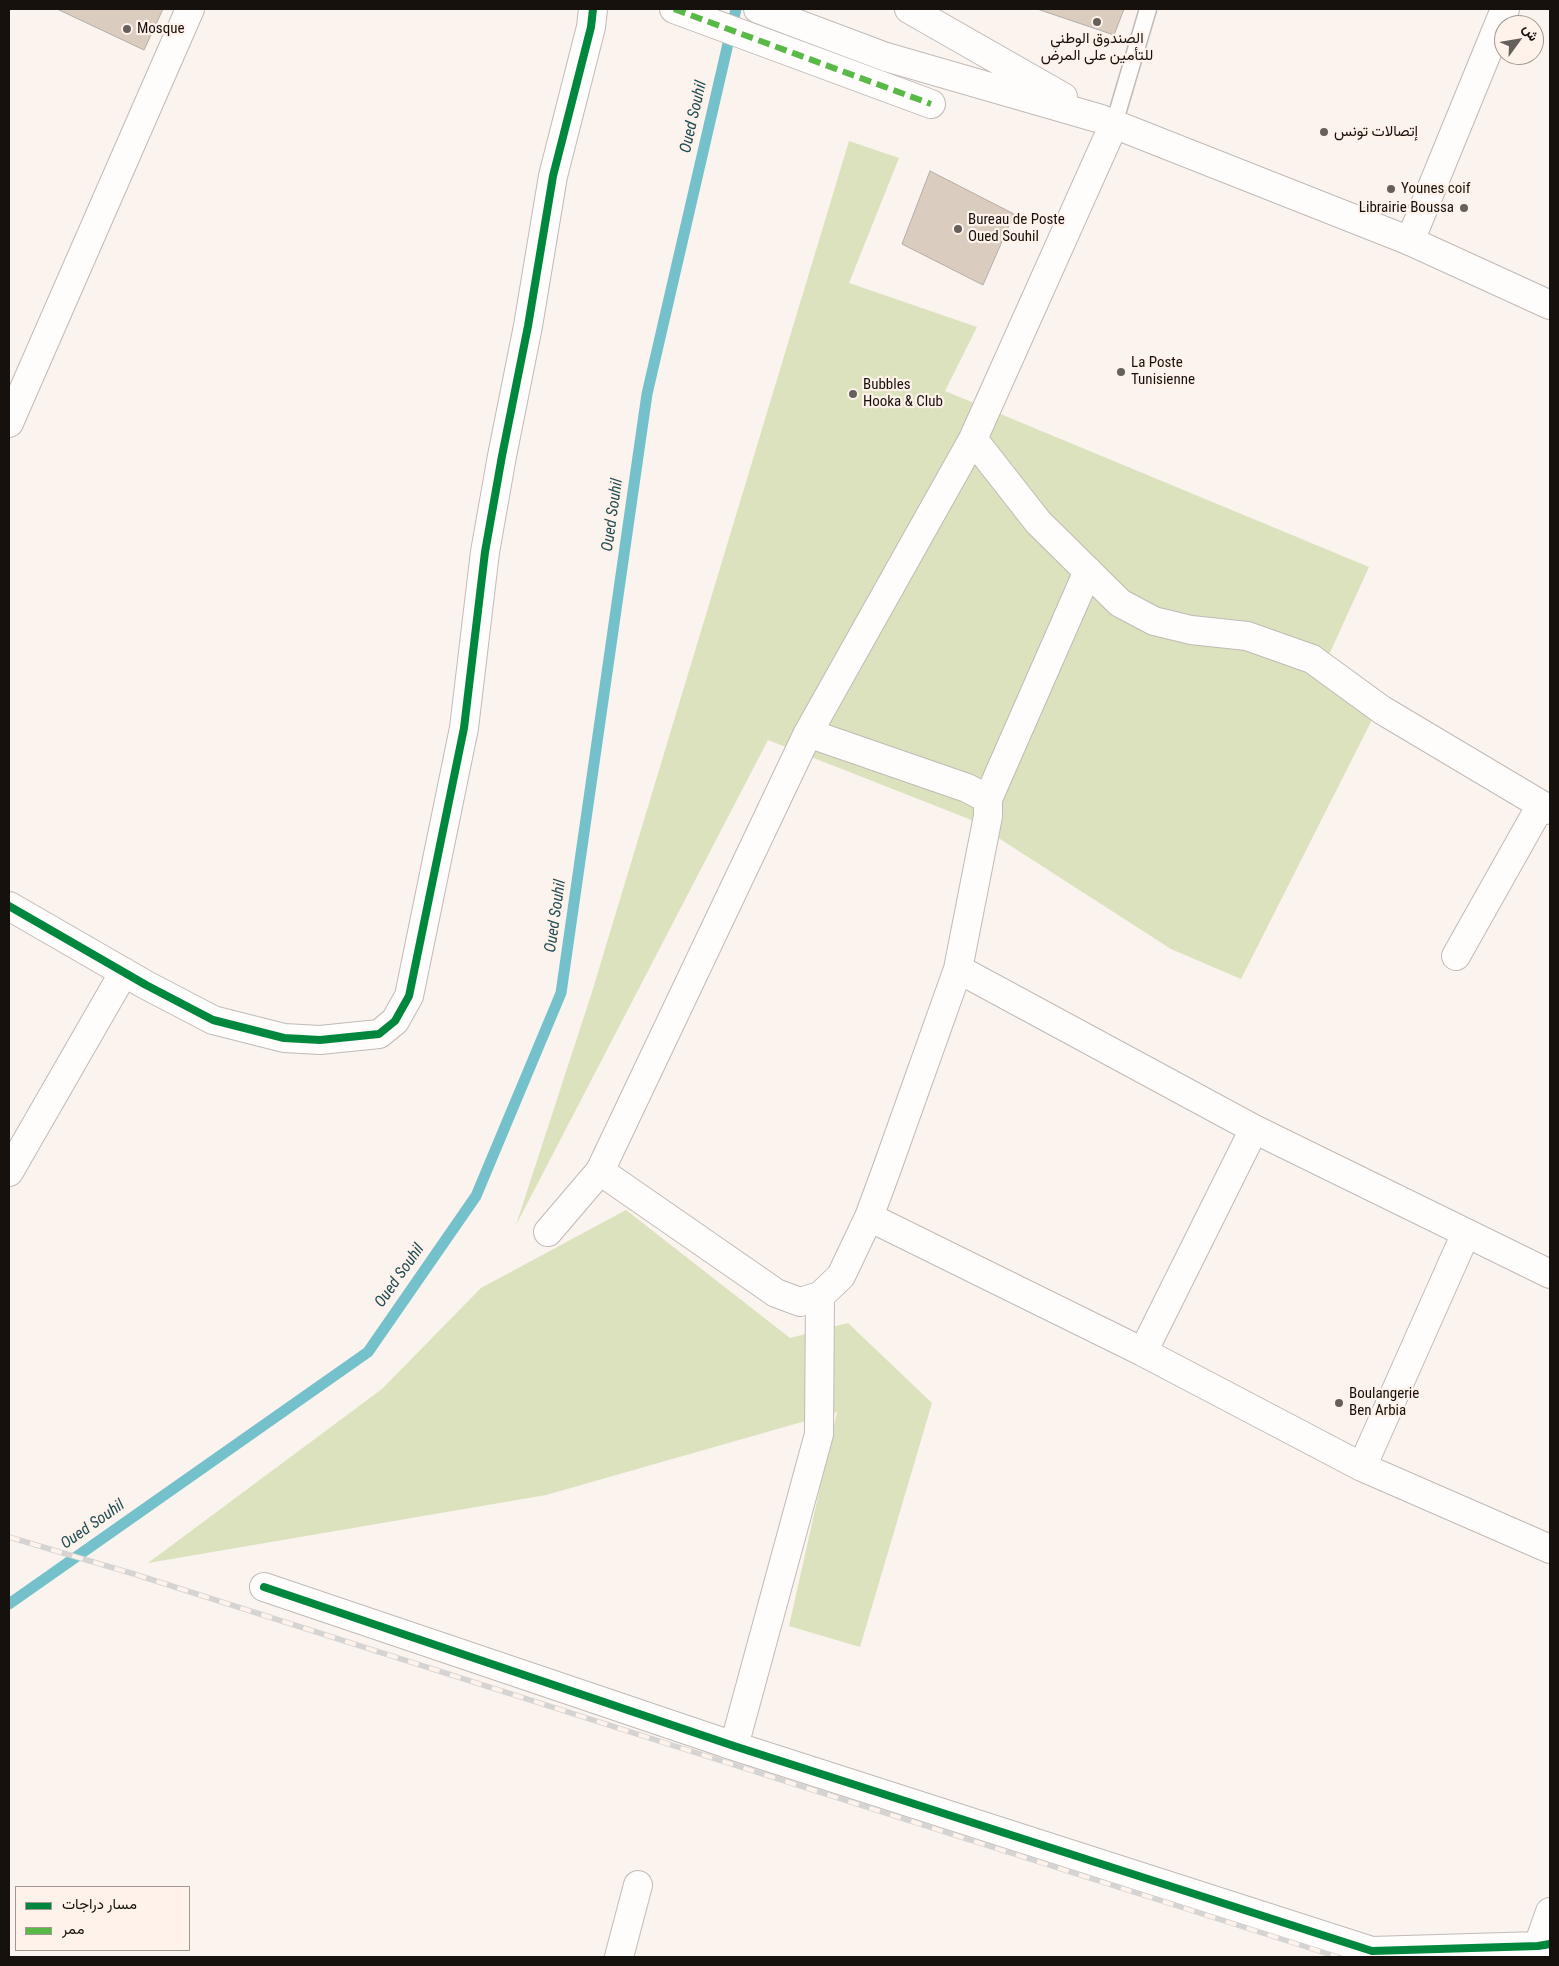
<!DOCTYPE html>
<meta charset="utf-8">
<style>
body{margin:0}
#map{position:relative;width:1559px;height:1966px;overflow:hidden;background:#faf3ee;font-family:"Roboto Condensed",Vazirmatn,sans-serif}
canvas{display:block}
.frame{position:absolute;inset:0;border:10px solid #17110d;pointer-events:none}
.legend{position:absolute;left:15px;top:1886px;width:175px;height:65px;box-sizing:border-box;background:#fef2ea;border:1px solid #a29892;margin:0;padding:6px 9px;list-style:none;font-size:15px;color:#17110d}
.legend li{display:flex;align-items:center;gap:10px;height:25px}
.legend b{width:25px;border:1px solid #a29892}
.north{position:absolute;left:1494px;top:15px;width:50px;height:50px;box-sizing:border-box;background:#fef2ea;border:1px solid #a29892;border-radius:50%;rotate:58deg;font-size:14px;font-weight:700;line-height:20px;text-align:center;color:#17110d}
.north::after{content:'';display:block;margin:auto;width:18px;height:22px;background:#66605c;clip-path:polygon(50% 0,100% 100%,50% 72%,0 100%)}
</style>
<div id="map">
<canvas width="1559" height="1966"></canvas>
<div class="frame"></div>
<ul class="legend">
<li><b style="height:6px;background:#00873e"></b>مسار دراجات</li>
<li><b style="height:6px;background:#58b947"></b>ممر</li>
</ul>
<div class="north">ش</div>
</div>
<script>
const c = document.querySelector('canvas').getContext('2d');
c.lineJoin = 'round';
function paint(path, color) { c.fillStyle = color; c.fill(path, 'evenodd'); }
const poly = rows => new Path2D(rows.map(r => 'M' + r).join(''));
function stroke(path, color, width, dash) { c.strokeStyle = color; c.lineWidth = width; c.lineCap = dash ? 'butt' : 'round'; c.setLineDash(dash || []); c.stroke(path); }
function write(font, color, halo, rows, align = 'center') {
  c.font = font + ' "Roboto Condensed",Vazirmatn,sans-serif'; c.lineWidth = 4.5; c.setLineDash([]); c.textBaseline = 'middle'; c.strokeStyle = halo; c.fillStyle = color; for (const [text, x, y, turn = 0] of rows) {
    c.save(); c.translate(x, y); c.rotate((+turn || 0) * Math.PI / 180); c.textAlign = isNaN(turn) ? turn : align; if (halo) c.strokeText(text, 0, 0); c.fillText(text, 0, 0); c.restore();
  }
}
const green = poly([
 [849,141,899,158,849,283,977,327,945,391,1369,567,1322,670,1383,698,1241,979,1171,949,969,819,768,740,516,1225,592,992],
 [626,1210,790,1338,848,1323,932,1403,860,1647,789,1626,837,1412,546,1495,148,1563,382,1389,481,1288]
]);
const stream = poly([
 [9,1604,368,1352,476,1196,561,993,647,394,736,9]
]);
const building = poly([
 [57,9,163,9,144,50,57,9],
 [1037,9,1124,9,1114,35,1037,9],
 [930,171,1014,214,983,285,902,244,930,171]
]);
const lane = poly([
 [1114,124,1148,9]
]);
const street = poly([
 [674,9,931,104],
 [1410,241,1505,9],
 [9,423,190,9],
 [973,439,1038,522,1120,603,1154,621,1191,630,1247,636,1312,659,1382,710,1550,810],
 [988,799,1088,571],
 [9,906,146,985,213,1020,284,1038,320,1040,379,1034,395,1021,409,996,464,728,485,552,502,456,528,326,553,176,591,27,593,9],
 [1456,956,1541,805],
 [958,969,1254,1129,1550,1274],
 [600,1171,776,1293,800,1302,820,1296,841,1276,869,1217,886,1171,958,969,988,816,988,799,967,788,808,733],
 [9,1172,124,972],
 [869,1217,1143,1352,1362,1467,1550,1549],
 [548,1232,600,1171,808,733,973,439,1114,124],
 [1143,1352,1254,1129],
 [1362,1467,1466,1233],
 [264,1587,734,1746,1372,1951,1538,1946,1550,1944],
 [734,1746,819,1434,820,1296],
 [619,1957,638,1885],
 [1534,1957,1550,1912]
]);
const primary = poly([
 [758,9,886,57,1101,119,1410,241,1550,305],
 [909,9,1063,97]
]);
const rail = poly([
 [9,1537,134,1574,1338,1957]
]);
const quiet = poly([
 [674,9,931,104]
]);
const cycleway = poly([
 [9,906,146,985,213,1020,284,1038,320,1040,379,1034,395,1021,409,996,464,728,485,552,502,456,528,326,553,176,591,27,593,9],
 [264,1587,734,1746,1372,1951,1538,1946,1550,1944]
]);
const markers = [
 [1097,22,5,"#66605c"],
 [127,29,5,"#66605c"],
 [1324,132,5,"#66605c"],
 [1391,189,5,"#66605c"],
 [1464,208,5,"#66605c"],
 [958,229,5,"#66605c"],
 [1121,372,5,"#66605c"],
 [853,394,5,"#66605c"],
 [1339,1403,5,"#66605c"]
];
const poiNames = [
 ["Mosque",137,29],
 ["الصندوق الوطني",1097,39,"center"],
 ["للتأمين على المرض",1097,56,"center"],
 ["إتصالات تونس",1334,132],
 ["Younes coif",1401,189],
 ["Librairie Boussa",1454,208,"right"],
 ["Bureau de Poste",968,220],
 ["Oued Souhil",968,237],
 ["La Poste",1131,363],
 ["Tunisienne",1131,380],
 ["Bubbles",863,385],
 ["Hooka & Club",863,402],
 ["Boulangerie",1349,1394],
 ["Ben Arbia",1349,1411]
];
const waterNames = [
 ["Oued Souhil",694,117,-77],
 ["Oued Souhil",613,515,-82],
 ["Oued Souhil",556,916,-82],
 ["Oued Souhil",400,1276,-55],
 ["Oued Souhil",93,1525,-35]
];
paint(green, '#dce2bd');
stroke(stream, '#74c1cb', 11);
paint(building, '#dacdbf');
stroke(building, '#b3ada8', 1);
stroke(lane, '#c1bab6', 19);
stroke(street, '#c1bab6', 30);
stroke(primary, '#c1bab6', 30);
stroke(lane, '#fefdfc', 16);
stroke(street, '#fefdfc', 28);
stroke(primary, '#fefdfc', 28);
stroke(rail, '#d5d4d2', 5.5);
stroke(rail, '#fef2ea', 4, [11]);
stroke(quiet, '#58b947', 6, [12, 6]);
stroke(cycleway, '#00873e', 8);
for (const [x, y, r, color] of markers) { const dot = new Path2D(); dot.arc(x, y, r, 0, 2 * Math.PI); c.fillStyle = color; c.fill(dot); stroke(dot, '#fef2ea', 2); }
write('15px', '#17110d', '#fef2ea', poiNames, 'left');
write('italic 16px', '#1d4d54', '#fef2ea', waterNames);
</script>
